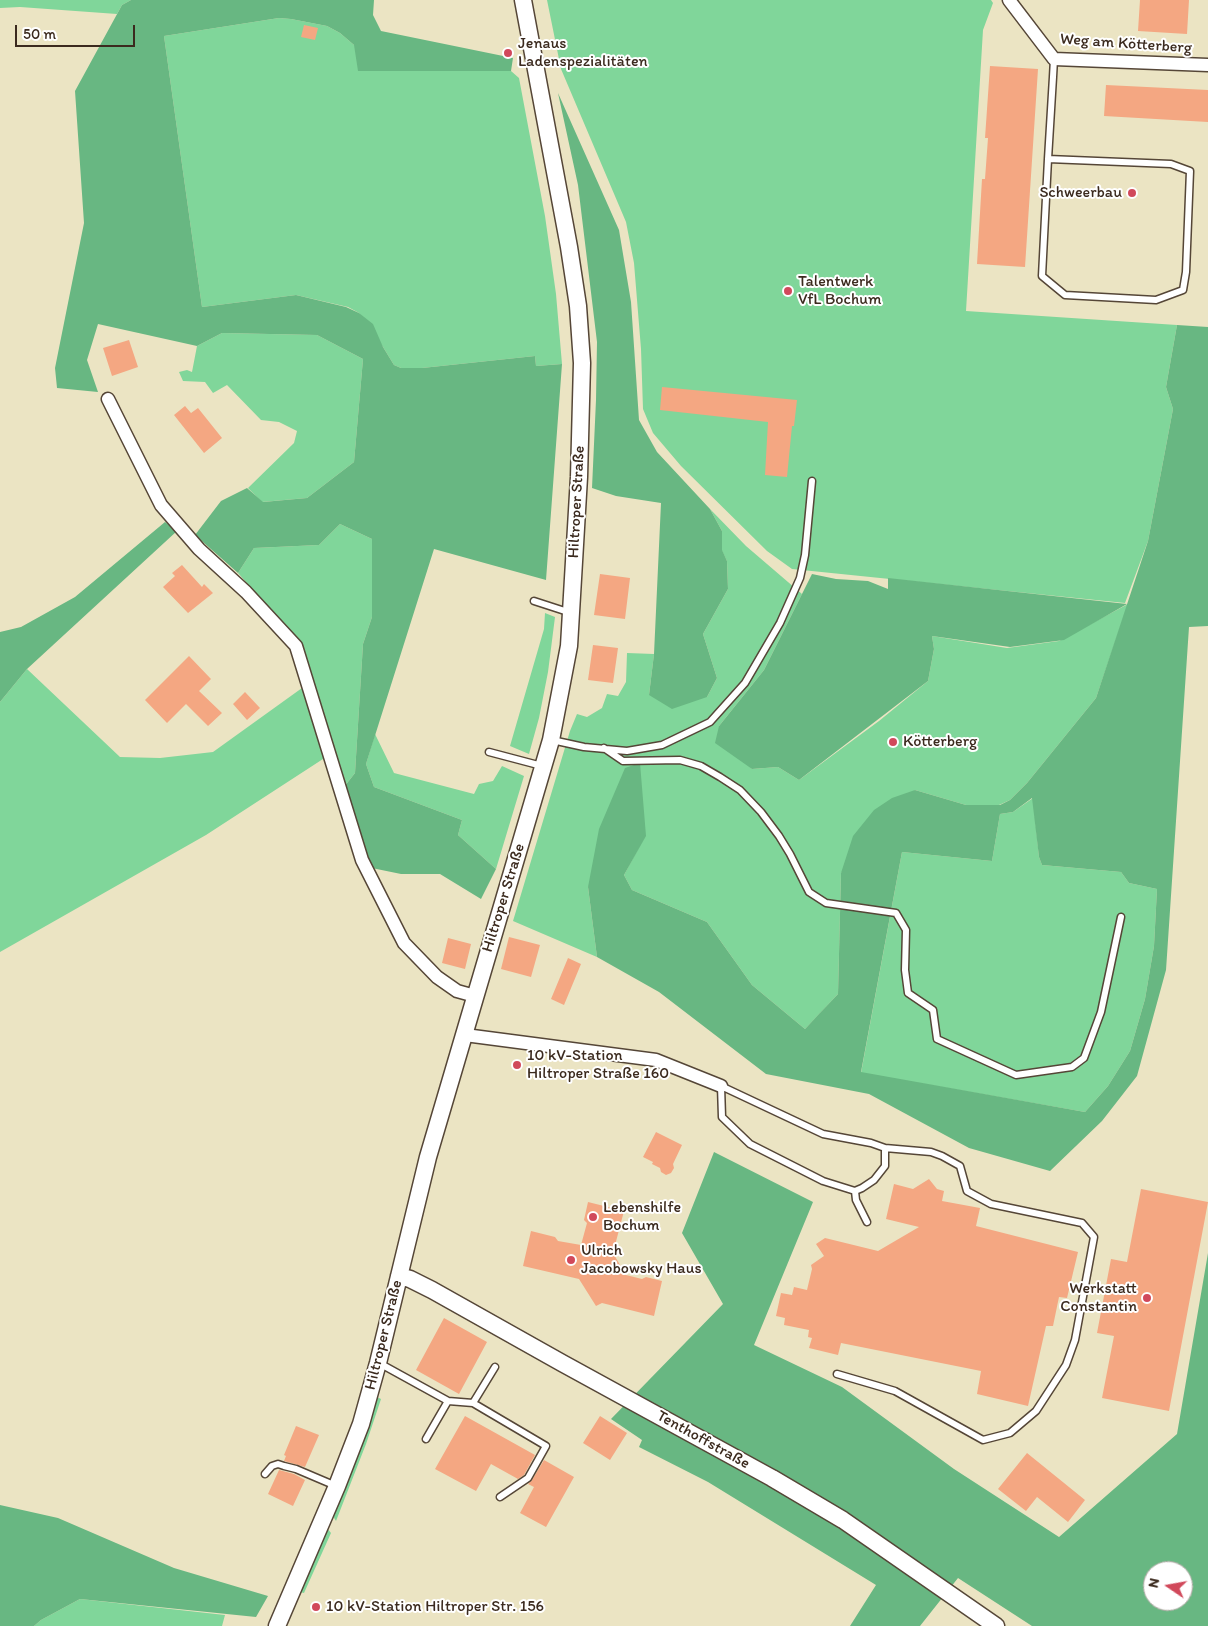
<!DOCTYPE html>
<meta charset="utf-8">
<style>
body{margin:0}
#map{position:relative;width:1208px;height:1626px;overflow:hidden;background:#ebe4c3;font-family:Itim,sans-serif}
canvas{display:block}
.north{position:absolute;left:1143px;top:1561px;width:50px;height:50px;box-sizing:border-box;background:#fff;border:1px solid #b1aaa5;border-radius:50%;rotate:282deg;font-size:14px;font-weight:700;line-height:20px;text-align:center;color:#3b2a1e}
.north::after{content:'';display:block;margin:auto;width:18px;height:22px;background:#d1495b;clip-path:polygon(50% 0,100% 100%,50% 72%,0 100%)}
.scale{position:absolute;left:15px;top:25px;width:120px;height:22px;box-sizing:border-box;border:2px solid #3b2a1e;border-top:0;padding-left:6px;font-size:15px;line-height:18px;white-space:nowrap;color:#3b2a1e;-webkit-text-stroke:4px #fff;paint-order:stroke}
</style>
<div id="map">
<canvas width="1208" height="1626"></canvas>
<div class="north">N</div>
<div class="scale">50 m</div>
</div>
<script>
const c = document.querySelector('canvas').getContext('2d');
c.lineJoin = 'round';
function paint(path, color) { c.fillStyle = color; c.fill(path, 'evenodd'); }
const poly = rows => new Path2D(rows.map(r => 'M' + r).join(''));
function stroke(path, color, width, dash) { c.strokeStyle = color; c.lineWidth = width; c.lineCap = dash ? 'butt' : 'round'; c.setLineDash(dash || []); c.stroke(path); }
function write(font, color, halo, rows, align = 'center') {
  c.font = font + ' Itim,sans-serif'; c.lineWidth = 4; c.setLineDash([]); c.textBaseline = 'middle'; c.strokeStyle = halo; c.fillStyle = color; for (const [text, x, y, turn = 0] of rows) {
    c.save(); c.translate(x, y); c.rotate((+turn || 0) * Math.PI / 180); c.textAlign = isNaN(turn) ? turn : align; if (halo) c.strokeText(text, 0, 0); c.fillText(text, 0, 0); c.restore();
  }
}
const green = poly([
 [0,0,131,0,122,5,117,14,20,7,0,8],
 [547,0,991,0,993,3,983,30,966,311,1177,325,1166,387,1173,409,1148,541,1125,603,792,569,767,551,681,466,653,433,643,409,641,349,634,263,626,222,561,69],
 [279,18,291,19,327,26,340,33,354,45,511,71,519,78,545,216,556,294,562,364,536,366,535,356,422,368,401,368,394,365,383,347,359,313,348,307,296,295,202,307,164,36],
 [222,333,317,335,363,359,354,462,307,498,262,502,248,488,294,443,297,431,279,422,261,420,227,385,213,393,205,382,183,381,179,372,187,370,192,372,197,346],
 [710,509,746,546,802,594,764,670,719,726,752,769,778,767,799,780,879,721,928,681,934,649,932,636,1007,648,1059,641,1128,604,1096,698,1027,783,1010,800,999,805,966,805,915,790,841,873,838,994,805,1029,752,985,707,922,632,890,624,875,645,836,588,887,597,957,513,921,570,731,577,714,587,717,602,708,607,694,618,696,626,682,627,653,654,654,649,695,707,697,717,678,703,634,728,589,727,561,722,551,722,531],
 [340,524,372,539,372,617,363,644,355,773,344,787,337,768,323,759,206,835,0,952,0,702,27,669,120,757,160,758,213,752,302,688,291,648,298,641,238,573,254,548,319,545],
 [545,613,555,617,548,672,539,718,529,754,510,746,544,629],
 [375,734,394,773,474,794,479,784,493,781,502,766,524,776,496,869,458,835,462,820,374,787,366,764],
 [1033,798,1039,857,1042,865,1121,872,1129,883,1157,889,1154,946,1145,999,1130,1051,1108,1086,1085,1112,861,1073,902,852,992,861,1000,814,1013,812],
 [377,1397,381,1399,366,1444,336,1521,333,1516,363,1443],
 [327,1528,331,1533,304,1593,300,1592],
 [80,1599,225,1615,222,1626,34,1626,41,1620]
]);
const forest = poly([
 [131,0,374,0,373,15,381,31,513,58,511,71,358,71,354,45,340,33,327,26,291,19,279,18,164,36,202,307,296,295,346,307,359,313,373,324,383,347,394,365,401,368,422,368,535,356,536,366,562,364,546,580,434,549,366,764,374,787,462,820,458,835,496,869,481,899,440,874,401,874,367,867,344,787,355,773,363,644,372,617,372,539,340,524,319,545,254,548,238,573,195,535,221,501,247,488,263,502,307,498,354,462,363,359,317,335,222,333,197,346,98,324,87,360,98,392,57,388,55,368,84,223,75,91,122,5],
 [558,93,619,230,631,302,639,420,657,452,710,509,722,531,722,550,727,561,728,589,703,634,717,678,707,697,672,709,649,695,654,654,661,503,616,496,592,488,596,400,597,342,578,185],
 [1177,325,1208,327,1208,626,1189,627,1166,970,1137,1076,1102,1121,1050,1171,969,1148,869,1094,766,1074,659,992,597,957,588,887,599,829,625,768,640,763,646,836,624,875,632,890,707,922,752,985,805,1029,818,1015,838,994,841,873,853,836,874,810,892,798,915,790,966,805,1000,805,1010,800,1027,783,1096,698,1148,541,1173,409,1166,387],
 [1032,798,1039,857,1042,865,1121,872,1129,883,1157,889,1154,946,1145,999,1130,1051,1108,1086,1085,1112,861,1072,902,852,992,861,1000,814,1013,812],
 [165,522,177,531,27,669,0,702,0,632,21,627,75,597],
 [812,574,836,579,868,581,888,589,888,578,1127,604,1064,640,1010,647,932,636,934,649,928,681,799,780,778,767,752,769,715,743,719,726,764,670],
 [714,1152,813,1202,754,1345,842,1387,954,1469,1059,1537,1177,1434,1208,1253,1208,1626,1032,1626,958,1578,920,1626,850,1626,876,1585,708,1482,639,1447,642,1440,611,1419,723,1304,682,1233],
 [1153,1571,1183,1571,1183,1601,1153,1601],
 [0,1505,58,1518,174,1568,268,1596,256,1617,80,1599,41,1620,34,1626,0,1626]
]);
const building = poly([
 [1140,0,1189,0,1187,34,1138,31],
 [304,25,318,28,315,40,301,37],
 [990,66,1038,69,1025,267,977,264,982,179,985,179,988,138,985,138],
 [1106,85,1208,90,1208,122,1104,116],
 [129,340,138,367,112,376,103,348],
 [662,387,797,400,794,426,792,426,787,477,765,475,768,422,660,410],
 [185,406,191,413,198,408,222,438,204,453,174,415],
 [182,565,202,587,204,584,213,593,188,613,163,587,175,576,172,573],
 [600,574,630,578,625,619,594,615],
 [593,645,618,648,613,683,588,680],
 [189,656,211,679,199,691,222,713,208,726,186,704,167,723,145,700],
 [245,692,260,708,247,720,233,704],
 [509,937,540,945,531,977,501,969],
 [448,938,471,944,465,969,442,963],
 [568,958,581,964,564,1005,551,999],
 [656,1132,682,1145,673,1164,674,1168,671,1173,666,1175,661,1172,660,1168,652,1164,653,1162,643,1157],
 [929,1179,937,1189,944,1191,942,1201,980,1208,976,1226,1078,1252,1067,1298,1059,1297,1053,1326,1046,1326,1028,1406,977,1394,981,1371,841,1343,838,1355,809,1348,812,1338,808,1337,809,1330,784,1325,785,1318,776,1316,781,1293,792,1295,794,1287,807,1290,812,1269,811,1265,824,1256,816,1244,825,1238,878,1251,919,1227,886,1219,894,1184,913,1189],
 [1141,1189,1208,1202,1169,1411,1102,1398,1114,1336,1097,1333,1111,1259,1127,1262],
 [588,1202,624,1211,613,1253,626,1275,642,1279,646,1277,662,1281,654,1316,602,1303,596,1306,579,1279,523,1266,531,1231,555,1237,558,1241,581,1245,587,1223,584,1220],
 [444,1318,487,1342,459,1394,416,1370],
 [465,1416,535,1455,524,1475,518,1479,491,1464,476,1491,435,1469],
 [600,1416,627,1433,610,1460,583,1443],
 [296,1426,319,1435,305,1467,284,1461,286,1456,284,1455],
 [1027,1453,1085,1500,1068,1522,1037,1497,1026,1511,998,1489],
 [544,1460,574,1477,546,1527,520,1513,534,1487,528,1484,532,1480],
 [279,1470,294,1474,305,1480,293,1506,268,1494]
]);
const service = poly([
 [1048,159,1171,164,1190,171,1186,272,1183,290,1156,300,1065,295,1042,276,1048,159,1053,77,1054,59],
 [534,601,571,613],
 [552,740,584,747,627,751,662,745,710,722,745,683,780,623,800,578,805,555,812,481],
 [604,748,623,761,680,760,701,766,720,777,740,790,761,812,779,836,790,854,809,892,826,903,896,913,906,930,905,970,908,993,933,1010,937,1039,1016,1075,1072,1067,1084,1058,1101,1012,1121,917],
 [489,752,542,766],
 [855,1191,856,1200,867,1222],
 [379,1363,448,1401,473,1403,546,1446,528,1478,500,1497],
 [837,1374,895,1391,983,1440,1010,1433,1036,1411,1066,1365,1075,1340,1094,1237,1082,1223,991,1204,967,1191,960,1166,942,1156,931,1152,885,1148,871,1143,823,1134,721,1086,722,1117,750,1144,823,1181,855,1191,862,1188,874,1180,885,1166,885,1148],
 [473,1403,495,1367],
 [426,1439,448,1401],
 [265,1474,272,1466,278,1464,284,1466,296,1469,336,1486]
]);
const minor = poly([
 [1009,0,1054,59,1208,65],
 [108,399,161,505,199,549,246,592,296,646,362,860,404,943,437,977,457,991,475,996],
 [465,1035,656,1060,721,1086]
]);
const tertiary = poly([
 [399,1276,410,1279,432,1290,562,1363,772,1478,843,1520,996,1626],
 [277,1626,337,1486,361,1424,378,1363,428,1157,551,740,569,646,579,477,582,363,578,306,569,247,523,0]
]);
const markers = [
 [508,53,5,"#d1495b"],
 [1132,193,5,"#d1495b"],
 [788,291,5,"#d1495b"],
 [893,742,5,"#d1495b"],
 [517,1065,5,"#d1495b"],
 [593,1217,5,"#d1495b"],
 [571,1260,5,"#d1495b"],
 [1147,1298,5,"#d1495b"],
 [316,1607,5,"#d1495b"]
];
const poiNames = [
 ["Jenaus",518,44],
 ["Ladenspezialitäten",518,62],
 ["Schweerbau",1122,193,"right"],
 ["Talentwerk",798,282],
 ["VfL Bochum",798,300],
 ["Kötterberg",903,742],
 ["10 kV-Station",527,1056],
 ["Hiltroper Straße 160",527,1074],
 ["Lebenshilfe",603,1208],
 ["Bochum",603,1226],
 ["Ulrich",581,1251],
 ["Jacobowsky Haus",581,1269],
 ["Werkstatt",1137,1289,"right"],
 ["Constantin",1137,1307,"right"],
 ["10 kV-Station Hiltroper Str. 156",326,1607]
];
const streetNames = [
 ["Weg am Kötterberg",1126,44,4],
 ["Hiltroper Straße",577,502,-87],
 ["Hiltroper Straße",504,898,-73],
 ["Hiltroper Straße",384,1335,-76],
 ["Tenthoffstraße",703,1440,29]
];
paint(green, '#80d69a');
paint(forest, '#68b782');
paint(building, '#f4a782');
stroke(service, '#554637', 9);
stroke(minor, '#554637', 15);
stroke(tertiary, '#554637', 19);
stroke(service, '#fff', 6);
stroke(minor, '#fff', 12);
stroke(tertiary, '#fff', 16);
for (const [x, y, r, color] of markers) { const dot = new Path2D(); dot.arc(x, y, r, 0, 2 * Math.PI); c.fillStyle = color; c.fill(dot); stroke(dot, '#fff', 2); }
write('16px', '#3b2a1e', '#fff', poiNames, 'left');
write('16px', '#3b2a1e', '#fff', streetNames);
</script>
